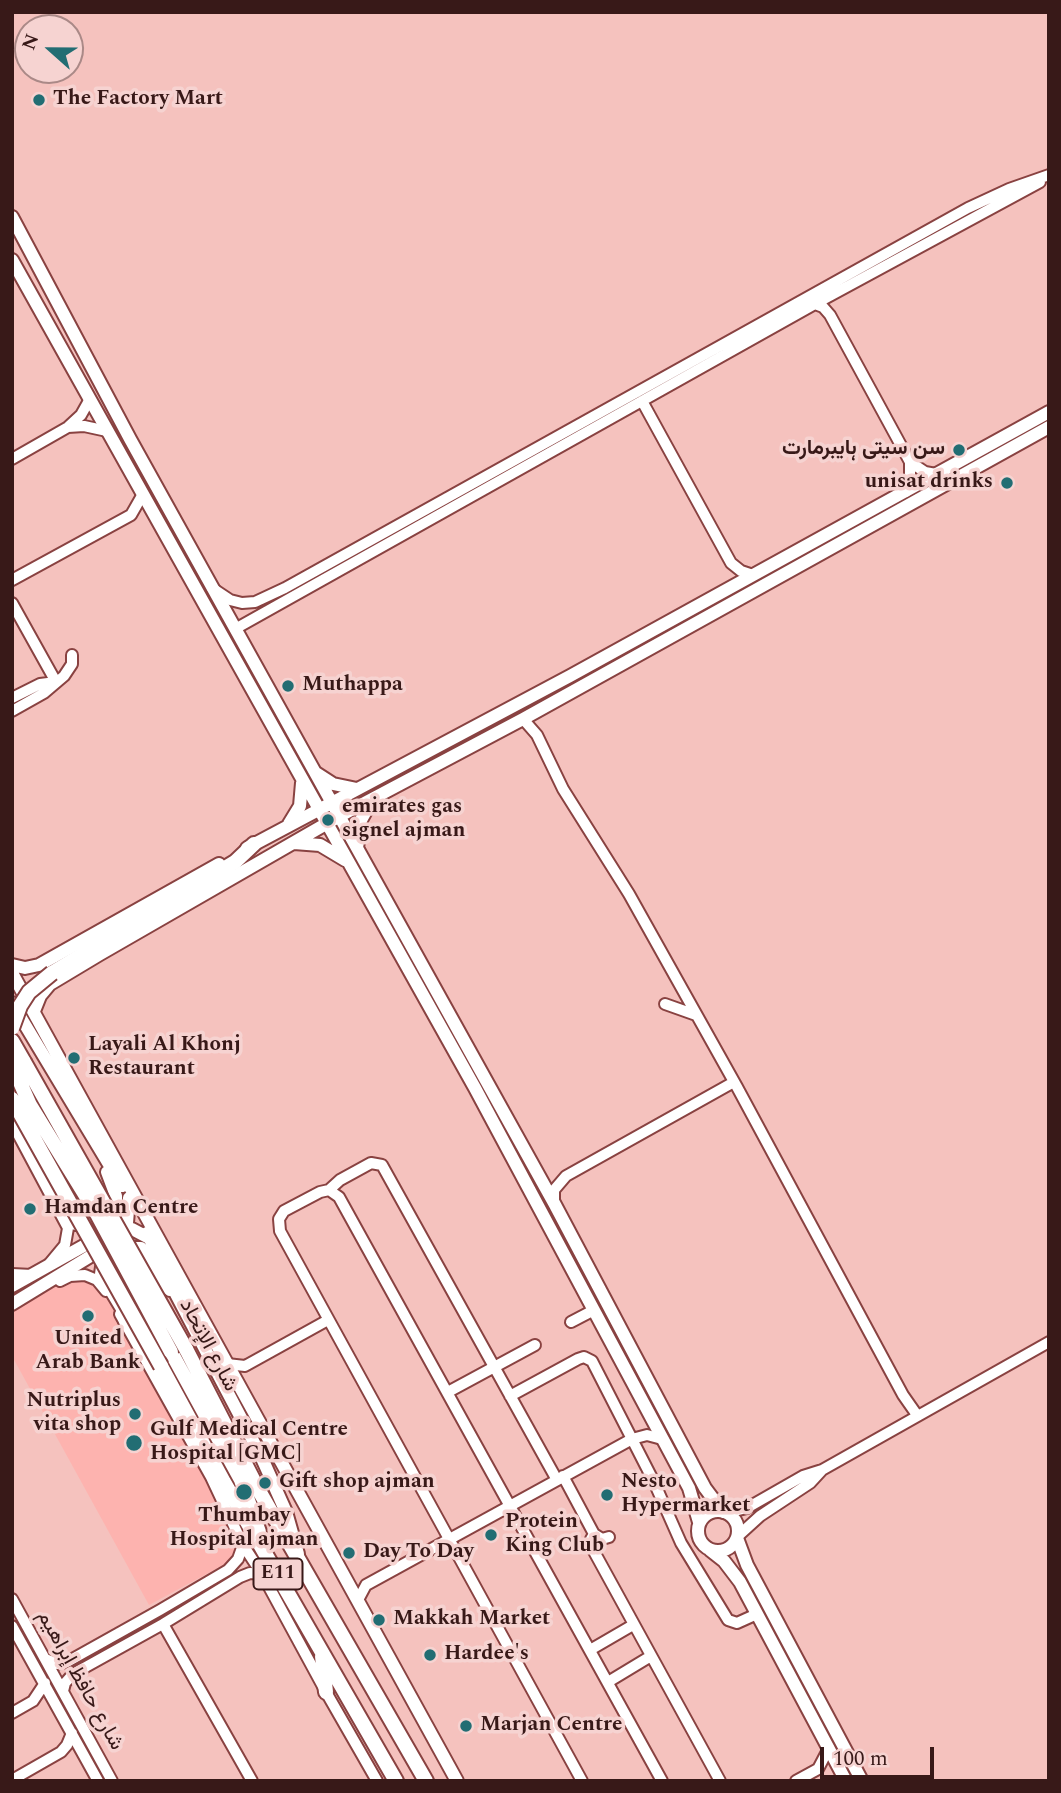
<!DOCTYPE html>
<meta charset="utf-8">
<style>
body{margin:0}
#map{position:relative;width:1061px;height:1793px;overflow:hidden;background:#f5c2be;font-family:Spectral,serif}
canvas{display:block}
.frame{position:absolute;inset:0;border:14px solid #381918;pointer-events:none}
.north{position:absolute;left:14px;top:14px;width:70px;height:70px;box-sizing:border-box;background:#f6d3d1;border:2px solid #aa8987;border-radius:50%;rotate:291deg;font-size:19px;font-weight:700;line-height:28px;text-align:center;color:#381918}
.north::after{content:'';display:block;margin:auto;width:24px;height:32px;background:#226d73;clip-path:polygon(50% 0,100% 100%,50% 72%,0 100%)}
.scale{position:absolute;left:820px;top:1747px;width:114px;height:32px;box-sizing:border-box;border:4px solid #381918;border-top:0;padding-left:9px;font-size:21px;line-height:24px;white-space:nowrap;color:#381918;-webkit-text-stroke:5px #f6d3d1;paint-order:stroke}
</style>
<div id="map">
<canvas width="1061" height="1793"></canvas>
<div class="frame"></div>
<div class="north">N</div>
<div class="scale">100 m</div>
</div>
<script>
const c = document.querySelector('canvas').getContext('2d');
c.lineJoin = 'round';
function paint(path, color) { c.fillStyle = color; c.fill(path, 'evenodd'); }
const poly = rows => new Path2D(rows.map(r => 'M' + r).join(''));
function stroke(path, color, width, dash) { c.strokeStyle = color; c.lineWidth = width; c.lineCap = dash ? 'butt' : 'round'; c.setLineDash(dash || []); c.stroke(path); }
function write(font, color, halo, rows, align = 'center') {
  c.font = font + ' Spectral,Vazirmatn,serif'; c.lineWidth = 7; c.setLineDash([]); c.textBaseline = 'middle'; c.strokeStyle = halo; c.fillStyle = color; for (const [text, x, y, turn = 0] of rows) {
    c.save(); c.translate(x, y); c.rotate((+turn || 0) * Math.PI / 180); c.textAlign = isNaN(turn) ? turn : align; if (halo) c.strokeText(text, 0, 0); c.fillText(text, 0, 0); c.restore();
  }
}
const built = poly([
 [94,1271,104,1274,258,1541,251,1550,149,1605,12,1356,12,1308,75,1275]
]);
const minor = poly([
 [815,304,823,307,830,315,910,462,910,478,906,492],
 [642,401,731,563,741,571,753,575],
 [68,427,84,426,107,431],
 [12,459,68,427,81,415,90,399],
 [910,462,925,472,936,474],
 [12,580,131,515,143,494],
 [212,588,230,600,242,603,255,602,285,588,968,208,1009,189,1049,175],
 [12,603,56,682],
 [235,629,815,304,1040,182],
 [12,698,40,684,56,682],
 [12,711,44,693,64,676,72,664,72,655],
 [523,719,537,735,563,789,629,894,737,1087,903,1395,917,1415],
 [665,1004,696,1015],
 [12,1123,68,1228,65,1245,50,1263],
 [329,1190,340,1180,371,1163,382,1165,557,1480],
 [554,1203,554,1190,566,1176,734,1082],
 [12,1274,32,1275],
 [60,1281,70,1276,85,1275,97,1280,106,1291],
 [120,1314,211,1477,243,1545,262,1574,326,1692,377,1781],
 [571,1322,594,1310],
 [227,1364,245,1366,328,1320],
 [448,1392,535,1345],
 [510,1396,578,1359,584,1357,592,1361,654,1482,681,1543,728,1620,737,1623,757,1614],
 [563,1476,594,1534,602,1539,609,1537],
 [726,1513,747,1508,803,1476,822,1470,1049,1342],
 [594,1534,591,1539,591,1546,720,1781],
 [738,1536,760,1516,810,1483,822,1470],
 [12,1599,112,1781],
 [358,1600,366,1585,632,1439,647,1435,662,1439],
 [163,1624,252,1781],
 [12,1626,98,1781],
 [590,1650,633,1625],
 [45,1659,58,1664,67,1662,160,1610,228,1570,238,1559,243,1545],
 [608,1682,651,1656],
 [63,1691,65,1683,73,1674,163,1624,240,1577,250,1573,262,1574],
 [12,1713,33,1701,45,1683],
 [12,1780,61,1752,67,1745,72,1733],
 [582,1781,280,1231,279,1219,284,1211,320,1192,329,1190,339,1197,662,1781],
 [796,1781,818,1769,829,1748]
]);
const major = poly([
 [12,217,130,439,554,1203,705,1488,723,1512],
 [12,260,475,1088,689,1488,699,1522],
 [316,773,333,784,357,789],
 [289,824,300,806,302,783],
 [294,843,320,845,345,860],
 [247,848,570,676,1049,412],
 [357,848,361,820,372,800],
 [12,965,25,968,39,965,219,864],
 [12,973,457,1781],
 [12,1003,122,1186],
 [34,1011,40,996,50,984,100,954,338,817,523,719,1049,427],
 [52,1196,62,1204,75,1224,85,1224,113,1208,116,1203,116,1196,107,1172],
 [147,1233,176,1294,261,1456,286,1512,298,1554],
 [12,1286,114,1229,132,1229,149,1238],
 [12,1304,112,1243,120,1236,127,1223,129,1198],
 [125,1321,122,1309,101,1274,102,1267,105,1264,133,1248,141,1248,161,1282,170,1290],
 '698 1531a20 20 0 1 1 40 0a20 20 0 1 1-40 0Z',
 [737,1538,747,1565,862,1781],
 [710,1550,724,1561,740,1582,846,1781]
]);
const highway = poly([
 [52,973,235,862,254,844],
 [12,1041,24,1062],
 [186,1349,258,1489,426,1781],
 [171,1352,241,1480,259,1532],
 [161,1366,224,1482,396,1781],
 [322,1656,326,1692]
]);
const highwayBridge = poly([
 [12,1028,20,1006,29,992,52,973],
 [24,1062,186,1349],
 [12,1064,30,1105,97,1214,171,1352],
 [12,1099,161,1366]
]);
const markers = [
 [39,100,7,"#226d73"],
 [959,450,7,"#226d73"],
 [1007,483,7,"#226d73"],
 [288,686,7,"#226d73"],
 [328,820,7,"#226d73"],
 [74,1058,7,"#226d73"],
 [30,1209,7,"#226d73"],
 [88,1316,7,"#226d73"],
 [135,1414,7,"#226d73"],
 [134,1443,9,"#226d73"],
 [265,1483,7,"#226d73"],
 [244,1492,9,"#226d73"],
 [607,1495,7,"#226d73"],
 [491,1535,7,"#226d73"],
 [349,1553,7,"#226d73"],
 [379,1620,7,"#226d73"],
 [430,1655,7,"#226d73"],
 [466,1726,7,"#226d73"]
];
const shields = [
 [278,1574,49]
];
const shieldNames = [
 ["E11",278,1574]
];
const poiNames = [
 ["The Factory Mart",53,100],
 ["سن سیتی ہایبرمارت",945,450,"right"],
 ["unisat drinks",993,483,"right"],
 ["Muthappa",302,686],
 ["emirates gas",342,808],
 ["signel ajman",342,832],
 ["Layali Al Khonj",88,1046],
 ["Restaurant",88,1070],
 ["Hamdan Centre",44,1209],
 ["United",88,1340,"center"],
 ["Arab Bank",88,1364,"center"],
 ["Nutriplus",121,1402,"right"],
 ["vita shop",121,1426,"right"],
 ["Gulf Medical Centre",150,1431],
 ["Hospital [GMC]",150,1455],
 ["Gift shop ajman",279,1483],
 ["Nesto",621,1483],
 ["Hypermarket",621,1507],
 ["Thumbay",244,1517,"center"],
 ["Hospital ajman",244,1541,"center"],
 ["Protein",505,1523],
 ["King Club",505,1547],
 ["Day To Day",363,1553],
 ["Makkah Market",393,1620],
 ["Hardee's",444,1655],
 ["Marjan Centre",480,1726]
];
const streetNames = [
 ["شارع الإتحاد",207,1346,62],
 ["شارع حافظ إبراهيم",79,1681,61]
];
paint(built, '#fdb3af');
stroke(minor, '#894241', 14);
stroke(major, '#894241', 16);
stroke(highway, '#894241', 18);
stroke(minor, '#fff', 10);
stroke(major, '#fff', 12);
stroke(highway, '#fff', 14);
stroke(highwayBridge, '#894241', 18, []);
stroke(highwayBridge, '#fff', 14);
for (const [x, y, r, color] of markers) { const dot = new Path2D(); dot.arc(x, y, r, 0, 2 * Math.PI); c.fillStyle = color; c.fill(dot); stroke(dot, '#f6d3d1', 2.5); }
for (const [x, y, w] of shields) { const box = new Path2D(); box.roundRect(x - w / 2, y - 15.5, w, 31, 5); c.fillStyle = '#f6d3d1'; c.fill(box); stroke(box, '#381918', 2); }
write('bold 19px', '#381918', null, shieldNames);
write('bold 21px', '#381918', '#f6d3d1', poiNames, 'left');
write('21px', '#381918', '#f6d3d1', streetNames);
</script>
